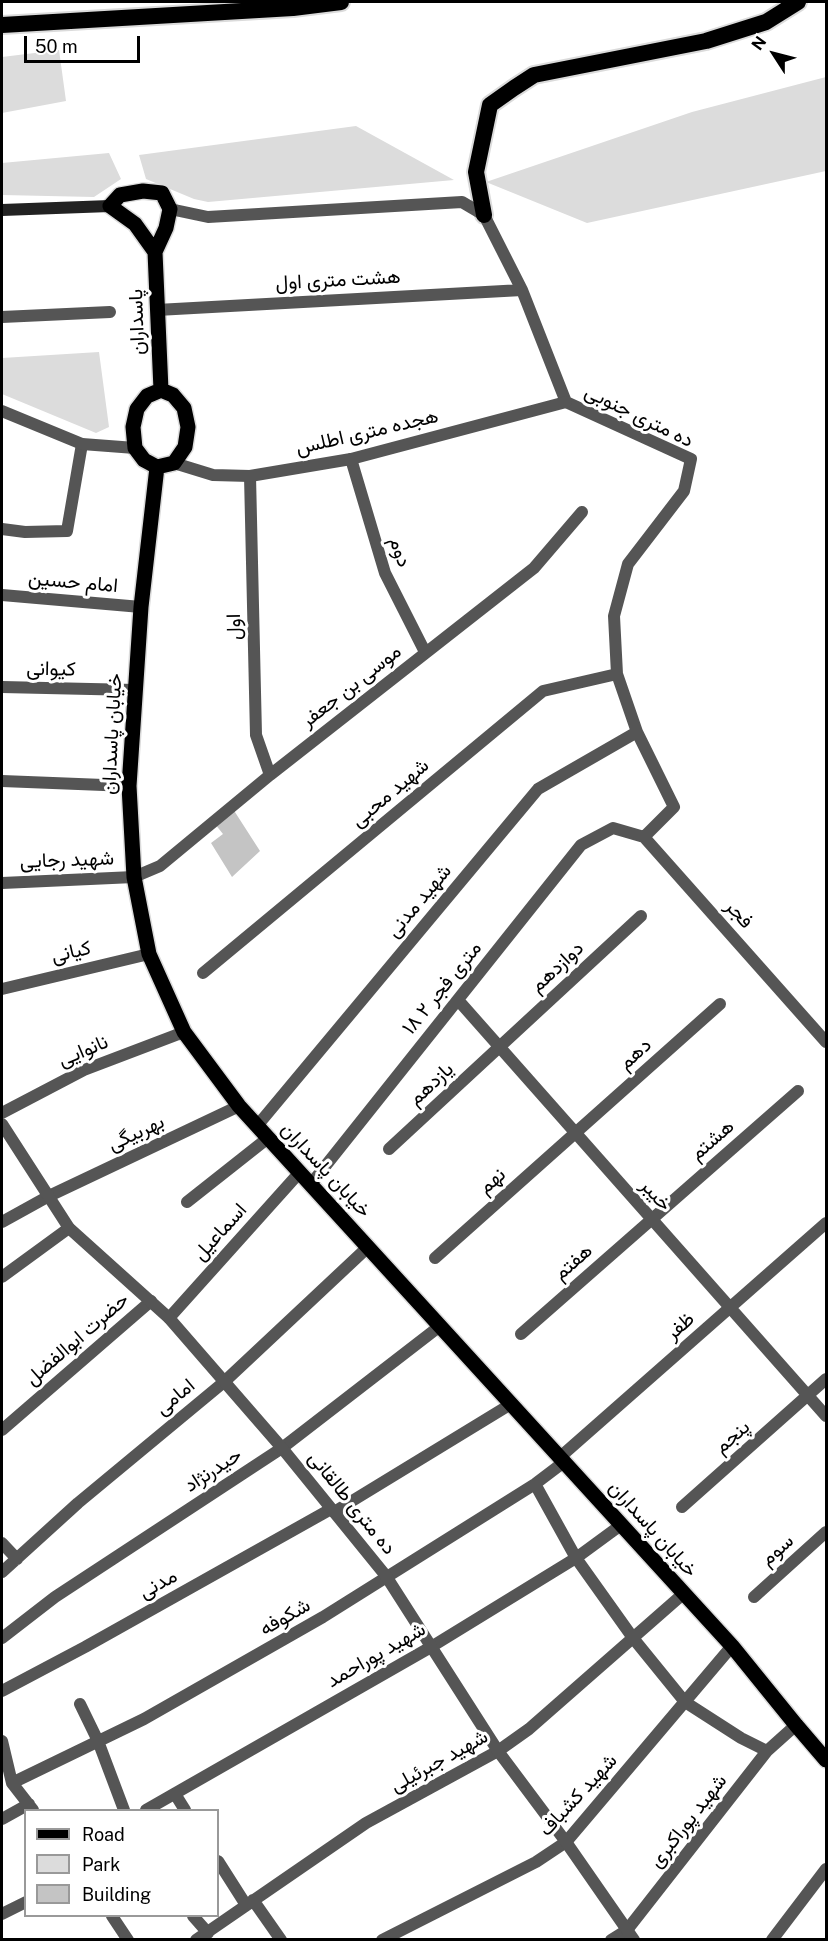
<!DOCTYPE html>
<meta charset="utf-8">
<style>
body{margin:0}
#map{position:relative;width:828px;height:1941px;overflow:hidden;background:#fff;font-family:"Public Sans",sans-serif}
canvas{display:block}
.frame{position:absolute;inset:0;border:3px solid #000;pointer-events:none}
.legend{position:absolute;left:24px;top:1809px;width:195px;height:108px;box-sizing:border-box;background:#fff;border:2px solid #999;margin:0;padding:8px 10px;list-style:none;font-size:18px;color:#000}
.legend li{display:flex;align-items:center;gap:12px;height:30px}
.legend b{width:30px;border:2px solid #999}
.north{position:absolute;left:744px;top:24px;width:60px;height:60px;-webkit-text-stroke:4px #fff;paint-order:stroke;rotate:306deg;font-size:16px;font-weight:700;line-height:24px;text-align:center;color:#000}
.north::after{content:'';display:block;margin:auto;width:21px;height:27px;background:#000;clip-path:polygon(50% 0,100% 100%,50% 72%,0 100%)}
.scale{position:absolute;left:24px;top:36px;width:116px;height:27px;box-sizing:border-box;border:3px solid #000;border-top:0;padding-left:8px;font-size:18px;line-height:21px;white-space:nowrap;color:#000;-webkit-text-stroke:4px #fff;paint-order:stroke}
</style>
<div id="map">
<canvas width="828" height="1941"></canvas>
<div class="frame"></div>
<ul class="legend">
<li><b style="height:8px;background:#000"></b>Road</li>
<li><b style="height:16px;background:#dcdcdc"></b>Park</li>
<li><b style="height:16px;background:#c4c4c4"></b>Building</li>
</ul>
<div class="north">N</div>
<div class="scale">50 m</div>
</div>
<script>
const c = document.querySelector('canvas').getContext('2d');
c.lineJoin = 'round';
function paint(path, color) { c.fillStyle = color; c.fill(path, 'evenodd'); }
const poly = rows => new Path2D(rows.map(r => 'M' + r).join(''));
function stroke(path, color, width, dash) { c.strokeStyle = color; c.lineWidth = width; c.lineCap = dash ? 'butt' : 'round'; c.setLineDash(dash || []); c.stroke(path); }
function write(font, color, halo, rows, align = 'center') {
  c.font = font + ' "Public Sans",Vazirmatn,sans-serif'; c.lineWidth = 6; c.setLineDash([]); c.textBaseline = 'middle'; c.strokeStyle = halo; c.fillStyle = color; for (const [text, x, y, turn = 0] of rows) {
    c.save(); c.translate(x, y); c.rotate((+turn || 0) * Math.PI / 180); c.textAlign = isNaN(turn) ? turn : align; if (halo) c.strokeText(text, 0, 0); c.fillText(text, 0, 0); c.restore();
  }
}
const green = poly([
 [59,50,66,101,2,113,2,57],
 [826,77,826,171,587,223,486,182,692,112],
 [356,126,454,180,208,202,194,199,146,179,139,155],
 [109,153,121,179,94,197,2,195,2,163],
 [99,352,109,427,96,433,2,394,2,358]
]);
const building = poly([
 [233,809,260,851,232,877,211,843,223,834,215,824]
]);
const minor = poly([
 [170,209,208,217,462,202,484,215,522,290,566,402,691,459,684,491,628,564,614,616,617,674,637,732,674,807,644,837],
 [157,310,522,290],
 [2,317,110,312],
 [351,459,385,573,425,652],
 [250,476,256,735,270,775],
 [2,529,25,532,67,531,82,444],
 [2,595,141,607],
 [2,687,135,690],
 [2,781,129,786],
 [2,883,134,877,160,866,270,775,534,568,582,512],
 [203,973,543,691,617,674],
 [2,989,149,954],
 [458,1000,826,1416],
 [2,1113,84,1070,184,1032],
 [257,1126,538,789,637,732],
 [389,1149,641,916],
 [311,1184,581,845,613,828,644,837,826,1042],
 [187,1202,268,1138],
 [2,1222,49,1196,239,1106],
 [435,1258,720,1004],
 [2,1277,69,1228],
 [169,1318,300,1172],
 [521,1334,798,1091],
 [2,1430,151,1301],
 [559,1458,826,1223],
 [535,1484,576,1558,633,1638,685,1702,741,1738,767,1751],
 [682,1507,826,1379],
 [334,1512,511,1404],
 [2,1543,17,1559],
 [2,1572,78,1503,224,1382,368,1247],
 [754,1597,826,1532],
 [2,1638,55,1597,282,1448,440,1326],
 [2,1691,85,1647,331,1509],
 [80,1704,98,1741,124,1810],
 [2,1741,12,1783,33,1810],
 [12,1783,144,1719,323,1617,535,1484,564,1462],
 [175,1794,185,1810],
 [146,1810,431,1647,576,1558,621,1525],
 [2,1819,29,1804],
 [218,1861,246,1905],
 [253,1900,281,1940],
 [2,1914,26,1902],
 [112,1916,128,1940],
 [193,1916,208,1933],
 [196,1940,366,1823,498,1751,529,1729,683,1594],
 [382,1940,536,1862,566,1842,732,1646],
 [611,1940,627,1930,767,1751,796,1725]
]);
const tertiary = poly([
 [2,411,82,444,135,448],
 [174,463,213,475,250,476,351,459,566,402],
 [2,1124,69,1228,169,1318,282,1448,386,1576,498,1751,566,1842,634,1940],
 [772,1940,826,1869]
]);
const secondary = poly([
 [2,210,110,206]
]);
const primary = poly([
 [143,191,162,193,170,209,166,228,155,252,135,224,110,206,120,195,143,191],
 [155,252,161,390],
 [161,390,173,395,184,408,188,427,185,447,174,463,157,467,144,460,135,448,133,427,137,409,147,396,161,390],
 [157,467,141,607,129,786,134,877,149,954,184,1032,239,1106,732,1646,796,1725,826,1760]
]);
const trunk = poly([
 [2,25,293,8,341,2],
 [484,215,476,172,490,105,514,88,534,75,706,41,766,22,798,2]
]);
const streetNames = [
 ["هشت متری اول",338,280,-3],
 ["پاسداران",137,322,-92],
 ["ده متری جنوبی",639,416,26],
 ["هجده متری اطلس",367,432,-13],
 ["دوم",400,552,71],
 ["امام حسین",73,582,5],
 ["اول",234,627,-91],
 ["کیوانی",51,669,1],
 ["موسی بن جعفر",351,686,-38],
 ["خیابان پاسداران",112,734,-87],
 ["شهید محبی",390,793,-40],
 ["شهید رجایی",67,860,-2],
 ["شهید مدنی",419,901,-50],
 ["فجر",739,914,48],
 ["کیانی",71,952,-13],
 ["دوازدهم",557,967,-43],
 ["۱۸ متری فجر ۲",442,988,-51],
 ["نانوایی",83,1051,-23],
 ["دهم",635,1054,-42],
 ["یازدهم",431,1084,-43],
 ["بهربیگی",136,1133,-25],
 ["هشتم",712,1140,-41],
 ["خیابان پاسداران",326,1170,47],
 ["نهم",492,1181,-42],
 ["خیبر",656,1195,48],
 ["اسماعیل",220,1232,-48],
 ["هفتم",573,1262,-41],
 ["ظفر",680,1326,-41],
 ["حضرت ابوالفضل",77,1339,-41],
 ["امامی",175,1397,-40],
 ["پنجم",732,1437,-41],
 ["حیدرنژاد",213,1470,-33],
 ["ده متری طالقانی",352,1503,51],
 ["خیابان پاسداران",653,1529,48],
 ["سوم",777,1550,-42],
 ["مدنی",158,1584,-29],
 ["شکوفه",285,1617,-30],
 ["شهید پوراحمد",376,1655,-30],
 ["شهید جبرئیلی",439,1761,-29],
 ["شهید کشباف",578,1795,-47],
 ["شهید پوراکبری",688,1821,-52]
];
paint(green, '#dcdcdc');
paint(building, '#c4c4c4');
stroke(primary, '#dbdbdb', 18);
stroke(trunk, '#dbdbdb', 20);
stroke(minor, '#555', 12);
stroke(tertiary, '#555', 12);
stroke(secondary, '#222', 12);
stroke(primary, '#000', 15);
stroke(trunk, '#000', 16);
write('20px', '#000', '#fff', streetNames);
</script>
